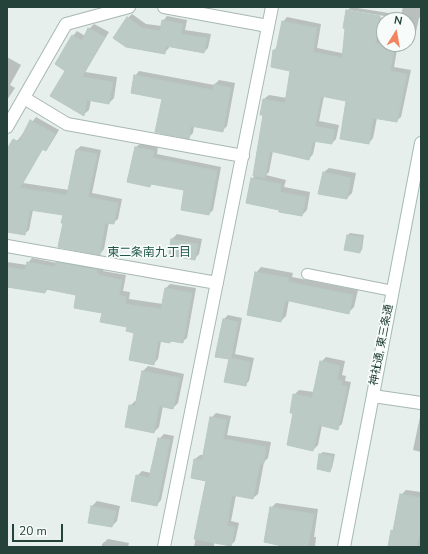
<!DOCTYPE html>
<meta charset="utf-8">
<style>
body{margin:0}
#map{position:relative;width:428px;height:554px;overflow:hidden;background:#e6efeb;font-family:"Nunito Sans",sans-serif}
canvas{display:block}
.frame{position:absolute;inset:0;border:8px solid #24423a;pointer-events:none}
.north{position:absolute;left:376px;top:12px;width:40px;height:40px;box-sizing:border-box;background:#f7fbf9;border:1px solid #a3b1ad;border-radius:50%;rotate:11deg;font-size:11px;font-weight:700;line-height:16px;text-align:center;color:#24423a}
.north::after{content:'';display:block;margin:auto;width:14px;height:18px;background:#f4845f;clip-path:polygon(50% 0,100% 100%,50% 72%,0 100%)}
.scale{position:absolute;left:12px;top:524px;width:51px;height:18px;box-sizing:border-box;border:2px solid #24423a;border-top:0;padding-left:5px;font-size:12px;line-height:14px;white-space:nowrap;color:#24423a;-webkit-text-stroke:3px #f7fbf9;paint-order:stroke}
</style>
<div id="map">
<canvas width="428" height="554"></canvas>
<div class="frame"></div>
<div class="north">N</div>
<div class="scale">20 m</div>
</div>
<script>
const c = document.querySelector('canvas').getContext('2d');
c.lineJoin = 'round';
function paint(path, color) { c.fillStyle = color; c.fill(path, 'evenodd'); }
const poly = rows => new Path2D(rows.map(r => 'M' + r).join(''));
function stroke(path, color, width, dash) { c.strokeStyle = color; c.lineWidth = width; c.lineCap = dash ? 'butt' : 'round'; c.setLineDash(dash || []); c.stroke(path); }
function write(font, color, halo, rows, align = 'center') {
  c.font = font + ' "Nunito Sans","Noto Sans JP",sans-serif'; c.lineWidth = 3.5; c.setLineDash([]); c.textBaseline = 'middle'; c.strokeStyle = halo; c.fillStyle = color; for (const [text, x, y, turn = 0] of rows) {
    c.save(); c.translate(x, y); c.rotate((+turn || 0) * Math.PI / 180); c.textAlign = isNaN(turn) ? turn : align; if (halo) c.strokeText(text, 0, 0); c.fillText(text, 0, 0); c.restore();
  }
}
const shadow = poly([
 [351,7,401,15,403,7,421,7,421,16,419,18,414,41,410,46,399,44,408,44,408,20,349,10,349,12,395,20,384,20,384,44,398,44,394,67,411,70,401,117,396,121,377,118,373,138,369,143,347,100,324,96,319,121,339,125,336,139,332,143,316,140,313,154,309,159,273,151,269,172,266,175,286,180,284,187,310,192,307,210,302,215,280,209,252,179,256,175,264,114,262,114,264,99,269,95,287,98,292,70,274,50,278,47,283,22,287,17,321,24,317,48,361,57,347,11],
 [132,14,146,24,162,26,163,21,167,16,187,20,185,30,211,34,208,48,204,52,169,46,169,48,164,53,128,18],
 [94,24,109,32,85,72,117,77,114,98,109,103,91,100,89,110,84,114,66,70,73,36,77,31,85,36,89,29],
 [7,57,21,65,10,85,15,88,7,100],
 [139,71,214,85,219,80,235,83,227,126,222,131,194,126,193,133,189,137,163,98,135,76],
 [36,117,59,130,50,145,46,150,43,149,23,183,69,190,76,150,81,146,101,150,92,193,122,199,118,219,113,223,109,222,104,249,100,254,64,222,64,214,33,210,29,230,24,234,7,230,7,159,17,141],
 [141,143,158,146,157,154,221,167,213,210,209,214,185,190,152,183,150,186,136,147],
 [329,168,356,173,352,193,347,198,323,173],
 [350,233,364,235,362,250,359,252,348,235],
 [177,234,202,239,199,254,194,259,172,239],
 [32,258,57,263,61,258,104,269,103,271,126,275,123,291,130,292,129,299,163,304,166,288,170,284,196,288,187,338,182,342,171,340,169,342,161,341,158,359,153,364,136,332,103,312,78,294,48,289,45,292,7,286,7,262,27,265,28,263],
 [261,267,293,273,292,277,358,290,354,307,349,312,289,300,286,316,281,321,256,273],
 [228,315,242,318,235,354,254,358,249,381,245,385,230,358,217,356,224,319],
 [326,357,345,361,342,375,346,376,345,381,351,382,342,424,337,428,322,425,318,445,313,450,294,413,294,395,299,390,314,392,321,362],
 [148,366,184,374,178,403,173,408,163,406,159,427,154,432,130,406,135,401,137,401,143,371],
 [421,412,421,452,413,450],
 [216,413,231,416,227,435,271,442,268,458,264,462,258,494,253,498,236,495,231,521,239,523,235,541,231,545,214,542,214,547,194,547,207,480,195,459,200,455,204,455,211,418],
 [164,434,174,436,161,500,157,505,137,476,142,471,151,473,159,439],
 [323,452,335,454,332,468,330,471,320,454],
 [406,490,421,492,420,547,389,547,392,531,395,528,401,495],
 [97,501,120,506,117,521,112,526,92,506],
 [276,503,318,509,314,537,316,537,315,547,282,547,271,508],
 [108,539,129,543,128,547,102,547,102,544]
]);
const building = poly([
 [346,10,380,16,375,44,395,44,390,71,407,74,397,122,373,118,369,144,340,139,346,101,321,96,315,126,335,130,332,144,313,141,309,160,270,151,265,178,253,176,263,115,260,115,263,99,285,103,290,71,271,67,273,50,276,50,282,21,317,28,313,52,342,58,345,29,343,28,346,10],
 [127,17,142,28,160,31,162,20,183,24,181,34,207,38,204,53,166,46,165,54,126,47,113,38,127,17],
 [88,28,105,37,82,77,113,82,109,104,87,100,84,116,50,96,65,71,55,64,72,35,82,41,88,28],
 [134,75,213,90,214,84,231,88,223,132,191,126,189,139,155,132,162,99,131,93,134,75],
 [30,120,55,134,46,151,42,149,20,188,67,195,76,150,97,154,88,197,118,203,114,224,105,223,100,255,58,247,63,223,61,223,63,215,30,210,25,235,7,232,7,149,13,139,19,142,30,120],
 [135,147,154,151,153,158,217,171,209,215,181,210,184,190,151,184,150,187,127,182,135,147],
 [323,172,351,178,347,199,318,194,323,172],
 [251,178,281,184,280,192,306,197,302,216,279,212,279,210,246,203,251,178],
 [347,235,362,237,360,253,344,250,347,235],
 [171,239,198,244,195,260,169,255,171,239],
 [27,262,55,267,56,262,98,270,97,273,99,274,99,275,122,280,119,295,126,297,125,304,161,309,165,288,192,293,183,343,170,341,170,343,158,341,154,365,129,360,134,333,126,331,127,327,100,322,102,313,74,308,76,295,46,289,45,293,7,287,7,267,25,270,27,262],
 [255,272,289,278,288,282,353,295,349,314,285,300,281,322,247,315,255,272],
 [223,319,238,322,231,358,250,362,246,386,224,382,229,359,215,357,223,319],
 [320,361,340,366,337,380,342,381,341,385,347,387,338,430,319,425,313,451,287,445,293,413,290,413,293,394,312,398,320,361],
 [142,371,180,378,173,409,159,406,154,433,125,427,129,405,135,406,142,371],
 [210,417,227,420,223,439,266,447,264,463,260,463,253,499,232,495,227,526,235,527,231,546,194,539,206,481,191,478,194,459,202,460,210,417],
 [158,438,170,440,157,506,131,501,136,475,149,478,158,438],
 [319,454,333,456,330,472,317,469,319,454],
 [400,494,421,498,421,526,417,547,388,547,391,530,393,531,400,494],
 [91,506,116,511,112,527,88,523,91,506],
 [270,507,314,514,308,547,287,547,264,542,270,507]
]);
const lane = poly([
 [307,274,393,291]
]);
const street = poly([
 [164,7,268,26],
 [24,98,67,124,243,156],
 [7,127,66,24,129,7],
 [7,246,217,283],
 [373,396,421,403],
 [164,547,272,7]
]);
const secondary = poly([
 [344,547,421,143]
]);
const streetNames = [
 ["神社通, 東三条通",382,345,-79]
];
const neighbourhoodNames = [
 ["東二条南九丁目",149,253]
];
paint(shadow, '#0003');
paint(building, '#bbcac4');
stroke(building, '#b8c9c2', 1);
stroke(lane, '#a8b8b2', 12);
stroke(street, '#a8b8b2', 14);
stroke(secondary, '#a4bbb3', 14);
stroke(lane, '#fff', 10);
stroke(street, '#fff', 12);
stroke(secondary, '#fff', 12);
write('11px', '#24423a', '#f7fbf9', streetNames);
write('12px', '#1f5548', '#f7fbf9', neighbourhoodNames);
</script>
